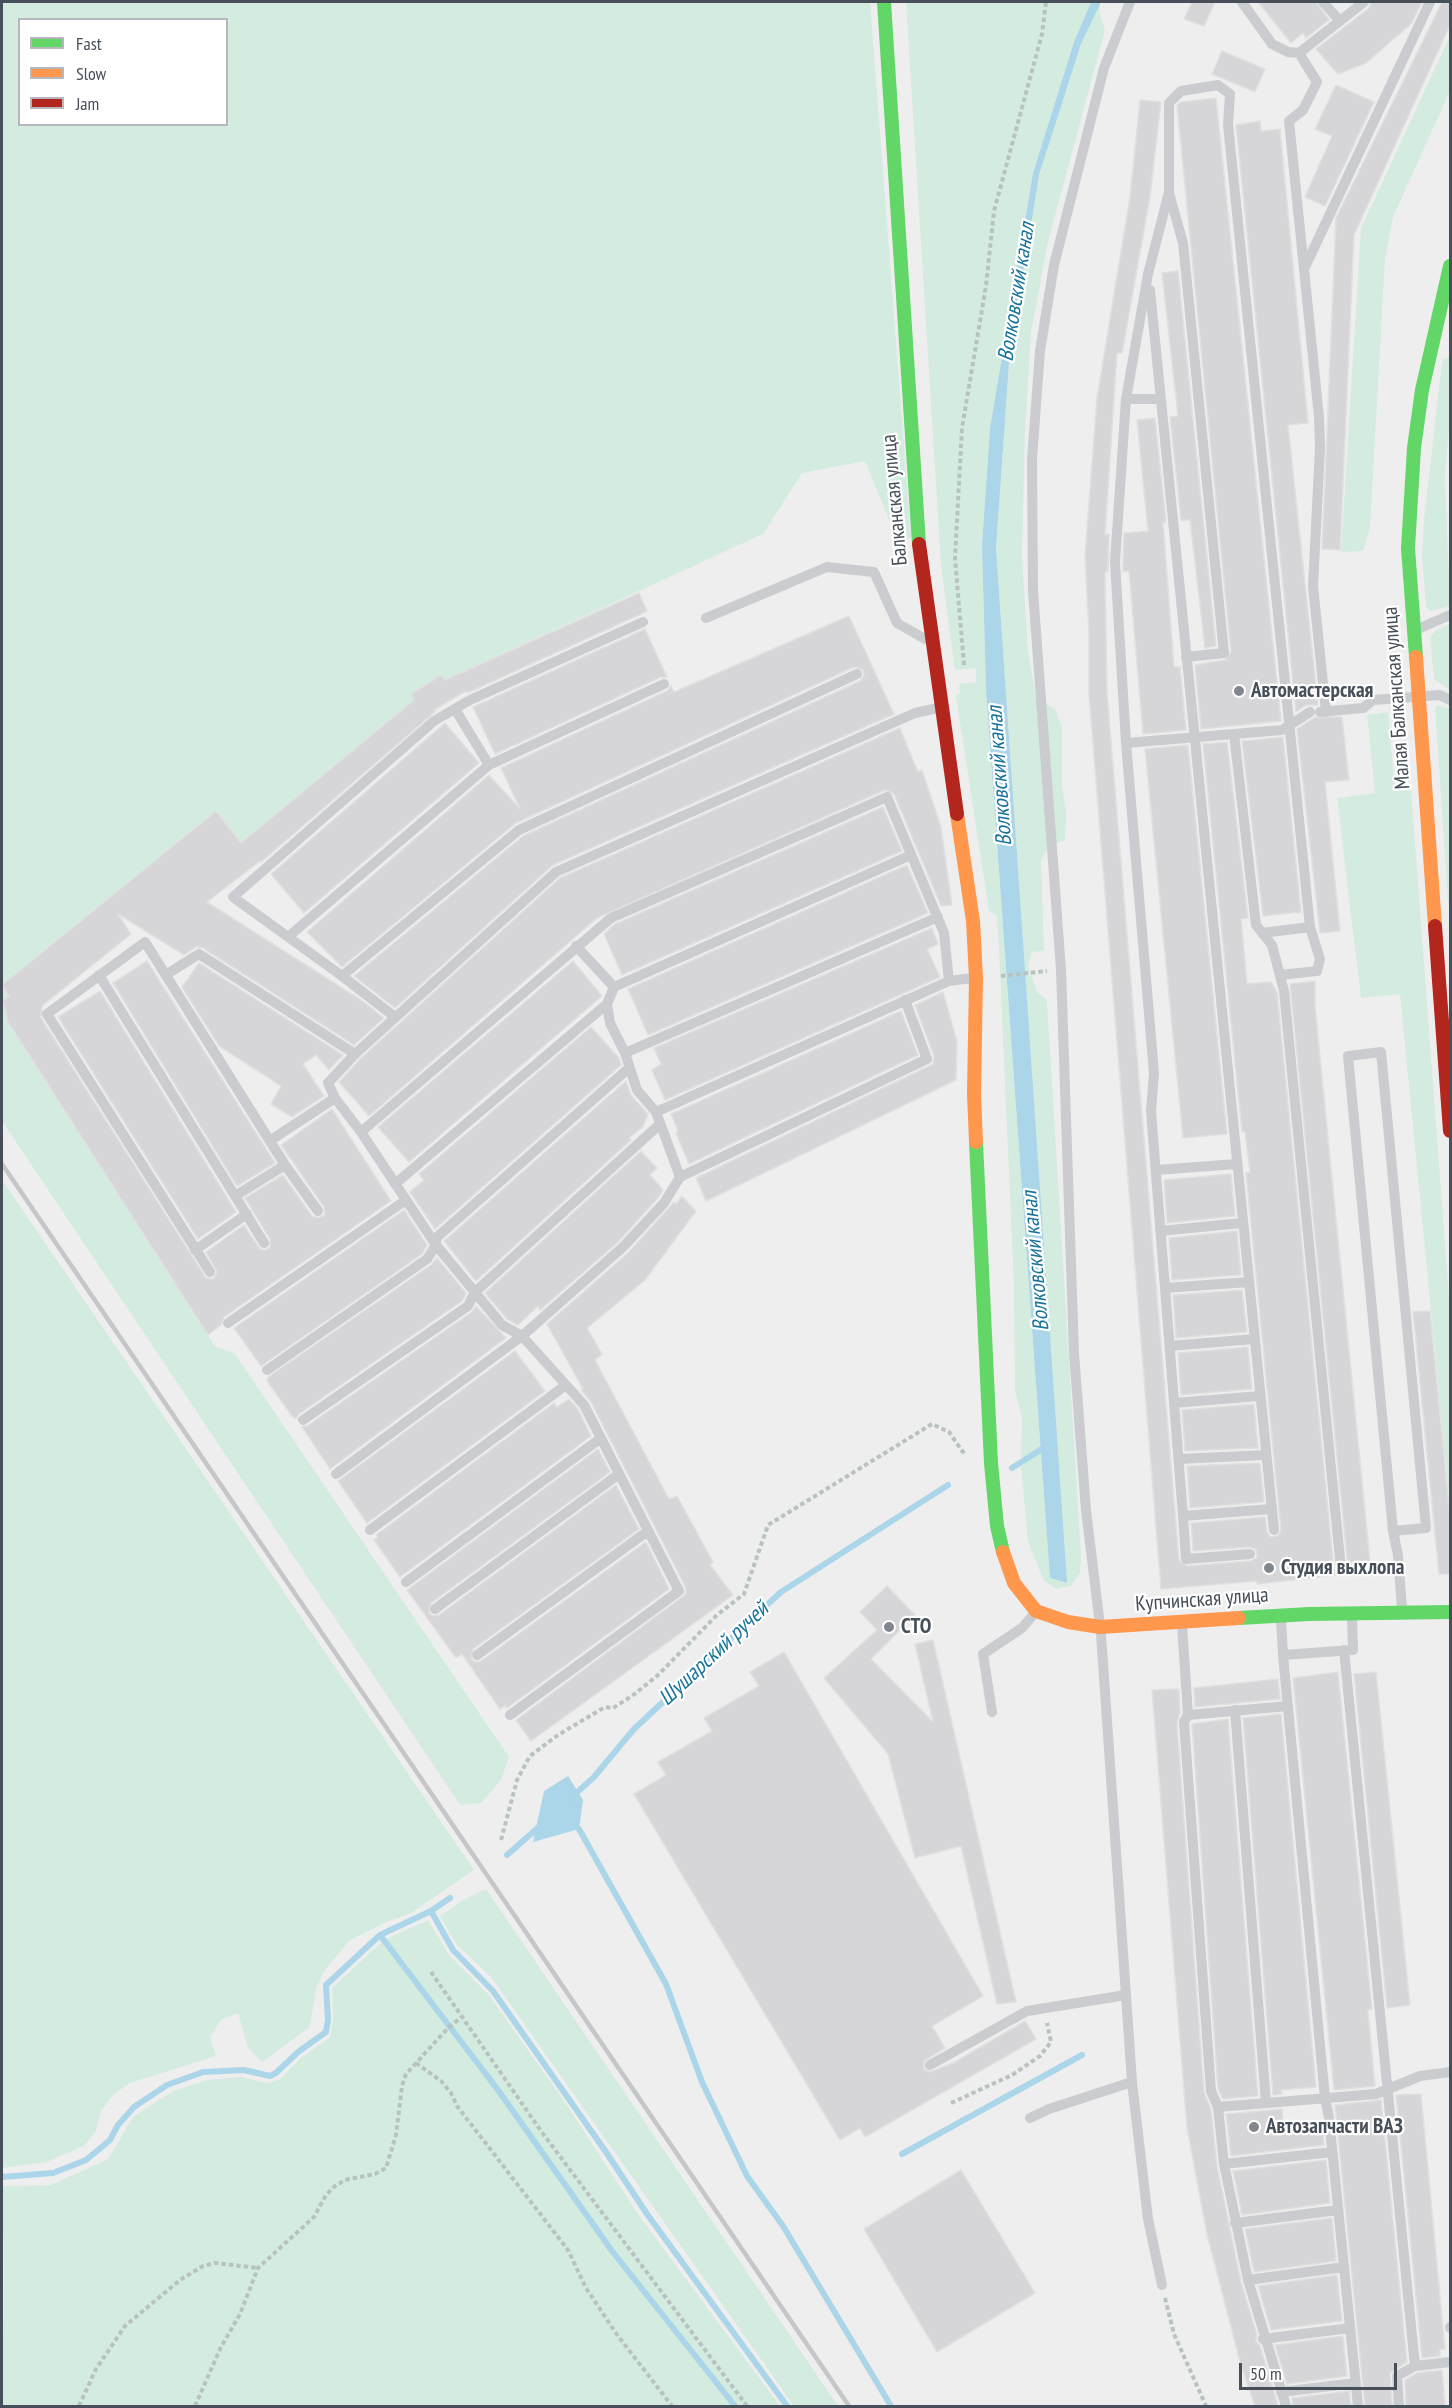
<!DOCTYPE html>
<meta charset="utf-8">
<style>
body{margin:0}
#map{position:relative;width:1452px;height:2408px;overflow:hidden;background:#efeeee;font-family:"PT Sans Narrow",sans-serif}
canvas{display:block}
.frame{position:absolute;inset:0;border:3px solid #474f59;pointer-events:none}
.legend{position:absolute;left:18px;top:18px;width:210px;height:108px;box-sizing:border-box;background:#fff;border:2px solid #b5b9bd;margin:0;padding:8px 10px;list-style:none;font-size:18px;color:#474f59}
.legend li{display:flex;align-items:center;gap:12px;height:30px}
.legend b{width:30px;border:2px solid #b5b9bd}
.scale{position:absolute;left:1239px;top:2363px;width:158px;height:27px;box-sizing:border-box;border:3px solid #474f59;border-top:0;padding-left:8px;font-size:18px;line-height:21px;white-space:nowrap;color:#474f59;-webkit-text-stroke:4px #fff;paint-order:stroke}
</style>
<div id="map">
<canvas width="1452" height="2408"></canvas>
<div class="frame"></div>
<ul class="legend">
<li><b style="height:8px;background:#63d668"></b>Fast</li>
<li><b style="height:8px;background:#ff974d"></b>Slow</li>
<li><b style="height:8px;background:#b3261e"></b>Jam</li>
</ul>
<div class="scale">50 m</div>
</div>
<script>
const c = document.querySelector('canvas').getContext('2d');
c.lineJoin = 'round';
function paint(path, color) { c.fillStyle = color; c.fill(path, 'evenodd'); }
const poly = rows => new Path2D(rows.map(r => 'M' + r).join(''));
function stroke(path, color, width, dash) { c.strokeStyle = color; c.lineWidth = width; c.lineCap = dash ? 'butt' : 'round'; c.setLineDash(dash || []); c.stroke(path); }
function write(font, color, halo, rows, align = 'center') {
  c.font = font + ' "PT Sans Narrow",sans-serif'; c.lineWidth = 4.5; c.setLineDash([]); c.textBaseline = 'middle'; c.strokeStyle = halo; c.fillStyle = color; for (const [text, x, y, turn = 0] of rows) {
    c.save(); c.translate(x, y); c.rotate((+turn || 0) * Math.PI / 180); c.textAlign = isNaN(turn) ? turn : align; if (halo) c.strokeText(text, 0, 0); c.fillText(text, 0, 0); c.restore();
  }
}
const green = poly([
 [2,2,870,2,911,537,899,544,865,461,802,473,763,534,445,680,441,675,411,694,414,700,241,843,216,811,2,985],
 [20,20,226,20,226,124,20,124],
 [906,2,1091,2,1074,42,1033,173,990,428,982,545,986,690,1050,1578,1066,1583,996,548,1009,363,1039,175,1081,44,1100,3,1100,14,1105,30,1048,242,1031,332,1025,434,1022,555,1028,650,1036,698,1055,709,1062,727,1062,785,1066,813,1065,840,1049,846,1041,861,1044,951,1032,952,1028,966,1037,992,1047,1000,1081,1556,1080,1573,1071,1586,1056,1589,1044,1581,1028,1542,1021,1467,1022,1417,1015,1391,1014,1286,999,950,997,916,989,911,956,696,960,692,959,684,976,682,976,668,955,670,941,565],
 [1450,36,1450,91,1393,217,1385,260,1370,528,1363,551,1341,552,1361,228],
 [1450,357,1450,419,1445,475,1450,606,1431,611,1426,607,1422,554,1424,520,1442,362,1444,359],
 [1450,624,1450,690,1434,679,1430,638,1436,630],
 [1438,705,1450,709,1450,905,1448,902,1435,707],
 [1388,712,1395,790,1411,789,1450,1311,1450,1505,1400,994,1361,998,1337,798,1375,793,1367,715],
 [2,987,9,996,3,1001,8,1022,215,1346,235,1354,509,1757,501,1780,481,1803,460,1805,2,1121],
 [2,1180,474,1870,411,1913,384,1923,349,1941,324,1971,316,1989,310,2027,262,2062,248,2048,238,2013,221,2020,210,2037,216,2056,130,2083,114,2094,101,2111,96,2131,84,2146,47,2162,2,2168],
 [486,1889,838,2406,794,2406,491,1977,456,1944,440,1916,465,1899],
 [428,1920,449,1955,488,1994,562,2098,640,2217,780,2406,2,2406,4,2274,2,2186,51,2185,108,2159,133,2117,173,2091,207,2080,241,2077,267,2083,279,2080,301,2058,330,2037,333,2019,332,1988,384,1940]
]);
const water = poly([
 [1091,2,1101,2,1081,44,1039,175,1009,363,996,548,1067,1583,1050,1578,986,690,982,545,990,428,1033,173,1074,42],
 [568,1776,583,1800,579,1829,533,1842,544,1791]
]);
const stream = poly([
 [1012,1468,1045,1447],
 [572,1797,594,1777,634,1729,781,1592,948,1485],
 [579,1829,666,1984,702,2082,747,2176,783,2226,891,2406],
 [507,1855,540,1826],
 [431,1911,453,1950,493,1991,606,2152,647,2214,787,2406],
 [380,1935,498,2090,612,2251,735,2406],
 [902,2154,1082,2055],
 [2,2177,53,2173,86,2160,110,2140,118,2125,134,2107,167,2085,203,2072,244,2070,270,2076,276,2073,298,2052,326,2032,328,2020,326,1985,380,1935,431,1911,450,1898]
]);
const building = poly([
 [1192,2,1215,2,1204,26,1184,19,1192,2],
 [1258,2,1316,2,1329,20,1306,38,1303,33,1291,43,1258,2],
 [1371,2,1422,2,1411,24,1366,63,1338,74,1316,49,1369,8,1371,2],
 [1442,2,1450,2,1450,25,1354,235,1340,550,1322,549,1336,218,1442,2],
 [1222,51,1265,69,1255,92,1212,74,1222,51],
 [1336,85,1374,102,1325,206,1305,197,1332,136,1315,129,1336,85],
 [1216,98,1281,721,1201,729,1195,665,1225,660,1231,652,1177,105,1181,102,1216,98],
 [1140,100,1161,102,1150,197,1122,353,1117,353,1105,535,1109,534,1108,572,1105,572,1107,693,1179,1560,1187,1566,1251,1561,1257,1557,1256,1549,1250,1547,1193,1551,1191,1523,1265,1517,1267,1531,1270,1537,1278,1536,1281,1530,1246,1173,1250,1172,1245,1132,1242,1132,1203,744,1227,742,1248,918,1241,919,1247,984,1271,982,1277,992,1334,1570,1337,1575,1257,1584,1257,1581,1161,1589,1089,694,1089,635,1085,555,1097,398,1130,197,1140,100],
 [1260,121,1261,131,1280,129,1308,423,1288,425,1318,705,1306,705,1296,712,1236,125,1260,121],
 [1178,271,1216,646,1205,648,1190,520,1181,520,1170,417,1178,416,1162,273,1178,271],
 [1155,418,1166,522,1163,522,1174,667,1180,667,1186,730,1143,734,1129,571,1123,571,1123,562,1124,533,1148,531,1137,420,1155,418],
 [639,593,647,611,639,615,467,693,466,691,434,710,436,711,261,862,260,861,207,902,361,1000,384,1018,354,1045,203,948,196,947,184,955,118,914,131,934,42,1006,41,1018,206,1278,213,1279,217,1272,206,1252,244,1225,260,1249,265,1250,270,1247,270,1239,245,1198,283,1175,312,1216,318,1218,325,1215,324,1207,281,1145,332,1109,391,1201,224,1317,221,1325,208,1335,8,1022,3,1001,9,996,2,985,216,811,241,843,414,700,411,694,441,675,445,680,639,593],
 [849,616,894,714,553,865,395,1008,354,976,523,836,860,681,864,675,863,670,854,667,516,823,342,967,307,932,489,775,520,809,501,768,667,691,671,686,674,692,849,616],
 [645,629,667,677,661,677,495,754,473,707,645,629],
 [1315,717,1342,717,1349,780,1325,782,1340,931,1320,933,1297,729,1315,717],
 [445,723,479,763,304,913,271,874,445,723],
 [900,728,918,772,922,770,941,827,952,905,941,906,894,794,885,790,597,918,369,1116,339,1082,360,1059,560,878,900,728],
 [1283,737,1301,912,1263,916,1242,741,1283,737],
 [1188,745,1227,1134,1183,1138,1145,749,1188,745],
 [883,807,902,851,622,975,604,934,615,924,883,807],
 [907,865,928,913,648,1035,628,989,907,865],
 [932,928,938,944,927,949,940,977,665,1100,652,1070,661,1064,654,1048,932,928],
 [147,961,275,1163,237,1186,113,983,147,961],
 [573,961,602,996,409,1162,378,1127,573,961],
 [199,963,343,1055,329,1070,316,1055,303,1064,324,1096,292,1117,271,1104,281,1086,219,1046,182,987,199,963],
 [1315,981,1315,1006,1371,1572,1346,1574,1348,1568,1290,984,1315,981],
 [100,991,236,1212,198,1239,58,1017,100,991],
 [943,992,957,1041,956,1080,706,1201,696,1178,933,1064,934,1056,915,1005,943,992],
 [901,1011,918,1055,689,1164,676,1133,678,1131,671,1114,901,1011],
 [591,1027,619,1058,621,1065,435,1229,410,1192,424,1180,419,1174,591,1027],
 [626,1081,631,1095,648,1114,643,1127,629,1138,631,1140,476,1281,444,1241,626,1081],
 [641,1151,657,1168,650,1175,663,1190,658,1198,618,1242,540,1310,538,1306,518,1325,507,1319,485,1293,641,1151],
 [1231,1174,1235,1216,1167,1223,1164,1180,1231,1174],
 [682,1196,696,1211,645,1280,587,1328,602,1354,595,1360,669,1499,677,1496,713,1562,710,1565,733,1595,531,1741,516,1720,686,1594,686,1588,591,1402,581,1390,583,1389,547,1324,628,1253,674,1202,676,1204,682,1196],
 [404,1210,427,1245,422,1254,261,1366,234,1328,404,1210],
 [1237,1231,1241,1275,1172,1280,1169,1238,1237,1231],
 [437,1258,466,1293,462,1301,299,1414,296,1419,292,1416,267,1381,268,1377,431,1265,437,1258],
 [1242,1290,1247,1332,1176,1338,1173,1295,1242,1290],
 [476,1306,506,1338,330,1469,302,1427,307,1426,472,1312,476,1306],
 [1430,1311,1450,1516,1450,1574,1439,1574,1413,1312,1430,1311],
 [1248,1347,1252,1389,1181,1395,1178,1353,1248,1347],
 [515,1351,545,1391,367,1523,338,1481,515,1351],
 [569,1399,578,1409,591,1436,400,1577,374,1540,378,1537,376,1535,554,1403,557,1407,569,1399],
 [1254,1404,1258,1448,1185,1451,1182,1410,1254,1404],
 [598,1449,610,1472,431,1603,429,1613,433,1616,439,1615,616,1485,639,1529,473,1649,471,1659,475,1662,481,1661,646,1542,669,1589,507,1708,505,1705,500,1709,462,1654,456,1658,407,1590,598,1449],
 [1260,1463,1264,1502,1190,1508,1187,1466,1260,1463],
 [887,1586,915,1615,871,1659,933,1722,915,1644,933,1640,1016,2002,997,2004,961,1846,915,1858,888,1754,824,1678,877,1630,860,1612,887,1586],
 [784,1652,983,1996,932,2026,945,2048,924,2061,924,2069,930,2072,953,2063,1025,2021,1036,2039,865,2137,860,2128,840,2140,634,1794,666,1775,658,1762,712,1731,704,1718,759,1686,750,1672,784,1652],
 [1338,1672,1372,2009,1368,2010,1375,2086,1334,2090,1293,1678,1338,1672],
 [1376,1672,1410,2005,1387,2008,1354,1674,1376,1672],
 [1278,1679,1280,1699,1195,1707,1194,1688,1278,1679],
 [1179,1689,1180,1713,1177,1723,1204,2092,1211,2109,1217,2166,1241,2282,1257,2335,1256,2341,1260,2346,1278,2406,1255,2406,1240,2362,1207,2234,1187,2128,1152,1690,1179,1689],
 [1281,1714,1316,2087,1281,2090,1282,2094,1273,2095,1243,1718,1281,1714],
 [1228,1719,1258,2096,1223,2099,1218,2089,1192,1724,1228,1719],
 [1421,2094,1445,2349,1440,2349,1440,2356,1422,2358,1396,2095,1421,2094],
 [1381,2100,1407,2362,1390,2373,1392,2406,1365,2406,1335,2105,1381,2100],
 [1282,2109,1283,2128,1322,2124,1324,2145,1231,2156,1226,2114,1282,2109],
 [1326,2160,1330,2203,1242,2215,1233,2171,1326,2160],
 [961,2170,1035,2293,937,2352,864,2229,961,2170],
 [1332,2218,1336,2261,1254,2272,1245,2229,1332,2218],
 [1337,2275,1342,2321,1271,2330,1258,2286,1337,2275],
 [1343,2336,1347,2376,1287,2384,1275,2345,1343,2336],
 [1442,2370,1445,2406,1406,2406,1405,2380,1417,2373,1442,2370],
 [1349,2391,1351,2406,1293,2406,1292,2398,1349,2391]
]);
const path = poly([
 [964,665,955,558,962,428,986,286,994,211,1042,34,1046,2],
 [1001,976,1047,971],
 [501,1840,517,1780,530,1756,558,1735,605,1707,613,1708,632,1696,657,1676,717,1615,744,1594,768,1525,932,1424,949,1432,965,1455],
 [431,1972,541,2131,747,2406],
 [416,2063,441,2081,451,2093,457,2106,568,2250,586,2288,618,2336,672,2406],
 [951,2103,1012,2075,1040,2056,1051,2042,1047,2023],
 [1165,2298,1174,2334,1206,2406],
 [79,2406,96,2369,125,2326,180,2280,203,2266,215,2263,258,2268],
 [195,2406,221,2347,240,2314,258,2268,314,2217,326,2195,335,2186,345,2180,375,2174,386,2168,396,2135,402,2086,406,2074,448,2028,463,2016]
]);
const lane = poly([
 [1130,2,1104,68,1054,265,1040,351,1032,459,1033,591,1061,970,1074,1353,1086,1510,1101,1634,1132,2082,1148,2219,1162,2285],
 [1242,2,1272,44,1288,52,1299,53,1364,2],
 [1323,2,1340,21],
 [1299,53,1317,82,1303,110,1289,121,1319,417,1320,447,1313,586,1326,712],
 [1169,193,1183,243,1224,653,1186,657],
 [1305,267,1430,2],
 [1150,290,1274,1530],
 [1126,399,1161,399],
 [706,618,827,567,874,572,897,623,925,639],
 [1418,629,1450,615],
 [455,709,489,765],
 [1320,712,1363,708,1373,700,1440,695,1450,700],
 [1234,734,1256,925,1272,945,1284,991,1341,1569],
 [1126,743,1282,730,1310,712],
 [1262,933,1310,927,1228,125,1230,94,1218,85,1181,91,1169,103,1169,192,1148,274,1126,399,1115,562,1126,743,1154,1073,1151,1111,1183,1516,1271,1509],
 [288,937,489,765,664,684],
 [167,974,199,954,355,1054],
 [99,975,264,1243],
 [1280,975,1317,971,1320,959,1310,927],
 [342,976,233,897,434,721,470,700,643,622],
 [614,987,911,855],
 [607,1004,610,1023,625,1053,637,1090,656,1112,680,1177],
 [395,1017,342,976,519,830,857,674],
 [625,1053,938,917],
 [656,1112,949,981,972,978],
 [361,1132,611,918,887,797,944,933,949,981],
 [271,1140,335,1098],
 [1156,1170,1237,1164],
 [395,1184,607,1004,614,987,576,946],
 [235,1196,285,1165],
 [1160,1231,1242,1223],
 [195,1250,247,1214],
 [210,1272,47,1014,145,942,285,1165,318,1211],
 [1165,1288,1249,1282],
 [228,1323,406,1200],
 [1170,1346,1254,1339],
 [267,1370,427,1259,436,1245,436,1238,629,1068],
 [1174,1403,1260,1396],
 [303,1420,468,1306,475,1292,660,1124],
 [1179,1459,1266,1455],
 [336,1474,522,1336,623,1247,664,1203,680,1177,927,1059,905,1000],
 [1183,1516,1186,1559,1250,1554],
 [370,1530,566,1385],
 [1393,1531,1426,1528,1381,1052,1348,1056,1393,1531,1398,1555,1402,1609],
 [406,1582,601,1438],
 [435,1609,619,1474],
 [1281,1618,1283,1655,1353,1650,1352,1617],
 [1182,1625,1188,1715,1288,1706],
 [1344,1650,1415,2366,1397,2376,1399,2406],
 [477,1655,648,1531],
 [1283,1655,1325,2098,1329,2118,1358,2406],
 [1235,1710,1266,2102],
 [992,1712,983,1654,1022,1628,1034,1614],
 [510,1715,679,1591,584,1405,522,1336,502,1325,436,1245,361,1132,335,1098,328,1083,355,1054,556,872,915,713,938,708],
 [1188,1715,1184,1722,1211,2091,1218,2107,1224,2164,1248,2280,1286,2406],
 [930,2065,1027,2011,1126,1995],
 [1218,2107,1376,2094,1420,2076,1450,2072],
 [1030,2118,1049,2109,1132,2082],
 [1224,2164,1332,2152],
 [1235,2223,1338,2210],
 [1248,2280,1344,2267],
 [1450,2327,1450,2328],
 [1263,2339,1350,2328],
 [1415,2366,1450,2362],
 [1281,2392,1355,2383]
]);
const fast = poly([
 [884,2,919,544],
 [1416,657,1408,548,1414,448,1422,390,1450,266],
 [976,1142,991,1463,997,1526,1003,1552],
 [1239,1618,1309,1614,1450,1612]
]);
const slow = poly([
 [1416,657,1435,926],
 [957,814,973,921,976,978,974,1094,976,1142],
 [1003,1552,1014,1583,1036,1611,1068,1622,1100,1627,1239,1618]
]);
const jam = poly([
 [919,544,957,814],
 [1435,926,1450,1131]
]);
const rail = poly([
 [2,1164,849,2406]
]);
const markers = [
 [1239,691,6,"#82878d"],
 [1269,1568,6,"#82878d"],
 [889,1627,6,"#82878d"],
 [1254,2127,6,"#82878d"]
];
const streetNames = [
 ["Балканская улица",895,500,-95],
 ["Малая Балканская улица",1397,698,-94],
 ["Купчинская улица",1202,1600,-4]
];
const poiNames = [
 ["Автомастерская",1251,691],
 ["Студия выхлопа",1281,1568],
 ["СТО",901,1627],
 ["Автозапчасти ВАЗ",1266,2127]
];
const waterNames = [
 ["Волковский канал",1017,292,-81],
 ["Волковский канал",1000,776,-94],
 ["Волковский канал",1036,1261,-95],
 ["Шушарский ручей",714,1654,-43]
];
paint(green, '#d4ece0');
paint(water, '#abd5e8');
stroke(stream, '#abd5e8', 6);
paint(building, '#d6d6d8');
stroke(building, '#e0e0e1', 1.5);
stroke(path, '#b8c3c0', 4, [4.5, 3]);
stroke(lane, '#cacccf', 10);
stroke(fast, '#63d668', 14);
stroke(slow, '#ff974d', 14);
stroke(jam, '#b3261e', 14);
stroke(rail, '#c4c6c8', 4.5);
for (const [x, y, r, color] of markers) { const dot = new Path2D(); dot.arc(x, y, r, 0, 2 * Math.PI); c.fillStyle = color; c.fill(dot); stroke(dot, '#fff', 2); }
write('21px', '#474f59', '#fff', streetNames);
write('bold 21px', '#474f59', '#fff', poiNames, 'left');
write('italic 22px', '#17739c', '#fff', waterNames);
</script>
